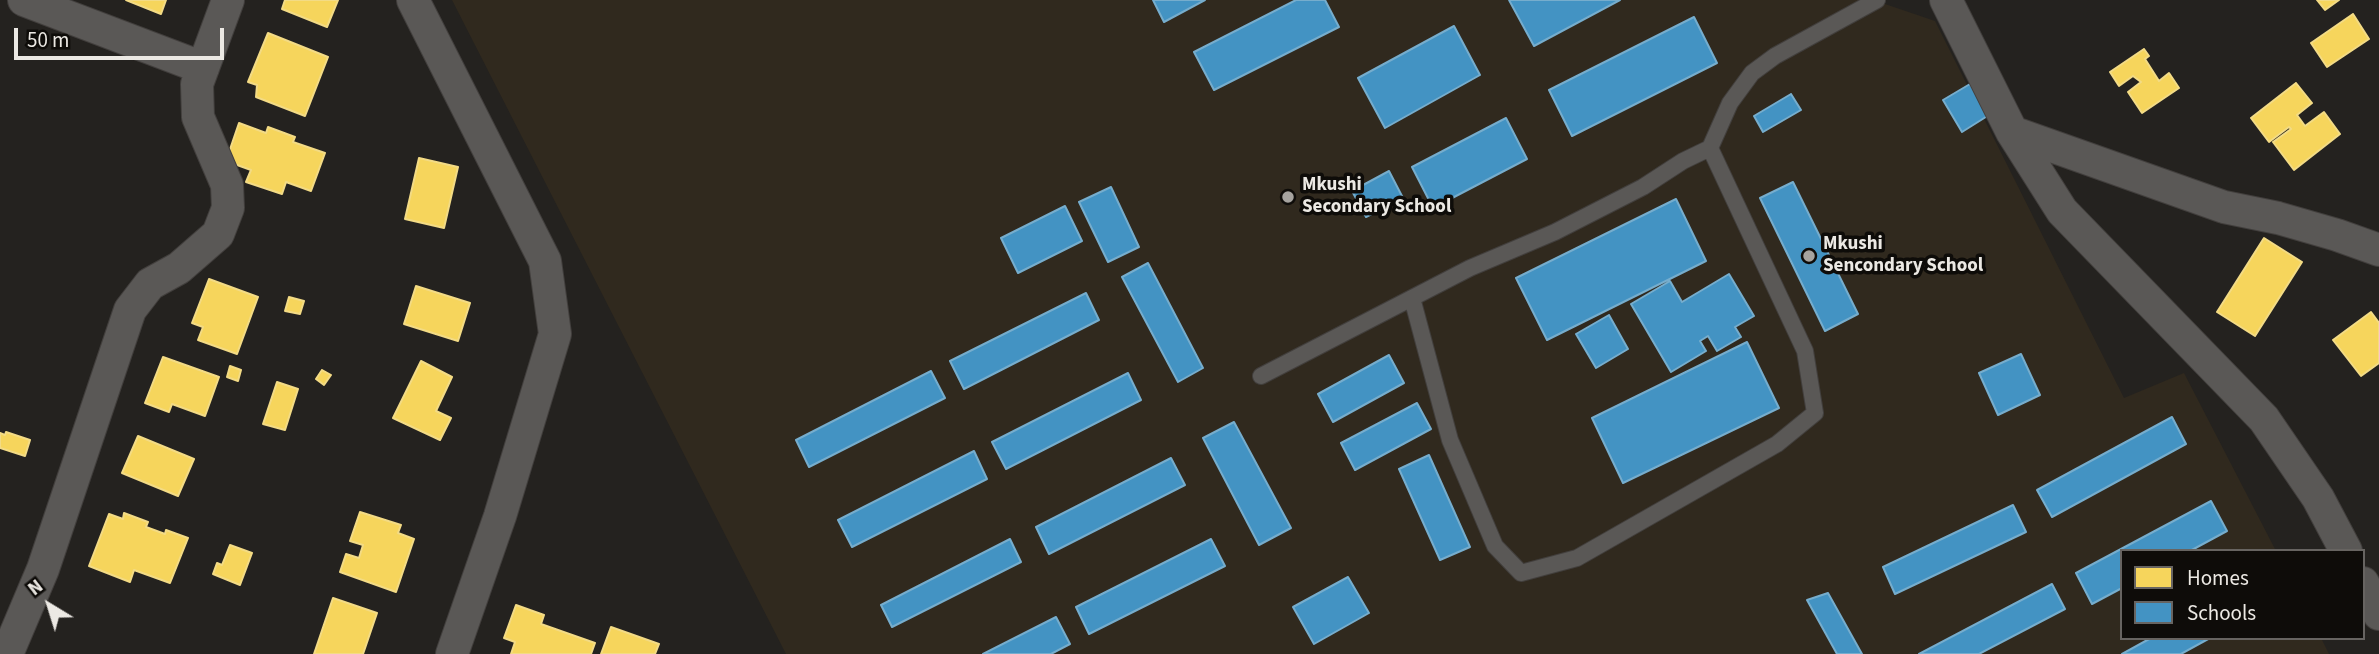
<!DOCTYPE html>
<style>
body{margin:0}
#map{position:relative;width:2379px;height:654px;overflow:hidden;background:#24221f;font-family:"Source Sans 3",sans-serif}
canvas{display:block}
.legend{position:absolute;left:2120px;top:549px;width:245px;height:91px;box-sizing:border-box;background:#0e0c09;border:2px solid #676461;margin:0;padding:9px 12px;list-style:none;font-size:21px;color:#ece9e4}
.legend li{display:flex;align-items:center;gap:14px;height:35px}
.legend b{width:35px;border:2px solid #676461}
.north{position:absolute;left:14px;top:570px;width:70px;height:70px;-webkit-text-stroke:5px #0e0c09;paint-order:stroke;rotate:322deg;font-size:19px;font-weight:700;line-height:28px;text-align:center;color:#ece9e4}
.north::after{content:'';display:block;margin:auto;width:24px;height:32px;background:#ece9e4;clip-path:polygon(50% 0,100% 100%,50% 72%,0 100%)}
.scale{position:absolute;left:14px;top:28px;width:210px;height:32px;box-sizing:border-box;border:4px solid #ece9e4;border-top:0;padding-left:9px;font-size:21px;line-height:24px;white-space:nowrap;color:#ece9e4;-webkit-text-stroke:5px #0e0c09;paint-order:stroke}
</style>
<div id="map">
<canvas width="2379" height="654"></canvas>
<ul class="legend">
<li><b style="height:19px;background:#f6d55c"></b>Homes</li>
<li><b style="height:19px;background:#4393c3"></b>Schools</li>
</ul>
<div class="north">N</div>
<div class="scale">50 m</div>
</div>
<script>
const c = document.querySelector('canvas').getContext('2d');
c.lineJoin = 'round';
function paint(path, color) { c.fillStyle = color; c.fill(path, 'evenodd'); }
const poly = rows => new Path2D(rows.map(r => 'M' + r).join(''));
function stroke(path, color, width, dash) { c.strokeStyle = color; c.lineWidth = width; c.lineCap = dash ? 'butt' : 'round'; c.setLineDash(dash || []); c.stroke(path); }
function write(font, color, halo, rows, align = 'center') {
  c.font = font + ' "Source Sans 3",sans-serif'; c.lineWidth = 7; c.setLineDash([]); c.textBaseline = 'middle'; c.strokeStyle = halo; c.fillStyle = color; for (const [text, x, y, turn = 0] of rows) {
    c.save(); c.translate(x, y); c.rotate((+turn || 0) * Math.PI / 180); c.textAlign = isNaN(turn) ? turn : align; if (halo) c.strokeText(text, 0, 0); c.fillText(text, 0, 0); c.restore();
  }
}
const built = poly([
 [452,0,1884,0,1885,4,1935,21,2124,398,2184,373,2276,551,2122,551,2122,638,2321,638,2329,654,786,654]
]);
const homes = poly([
 [126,0,166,0,161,14,126,0],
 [285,0,338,0,327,27,282,9,285,0],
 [2317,0,2339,0,2325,10,2317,0],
 [2353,14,2369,39,2327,67,2311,43,2353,14],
 [268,33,328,57,305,116,256,97,257,85,248,82,268,33],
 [2144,49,2149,56,2145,59,2159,81,2169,73,2179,88,2142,113,2128,92,2141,82,2133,76,2119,86,2110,72,2144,49],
 [2296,83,2312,103,2297,115,2305,126,2324,112,2340,134,2294,170,2273,142,2291,129,2289,127,2269,142,2251,118,2296,83],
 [239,123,266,133,268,127,295,137,293,142,325,153,311,191,286,182,282,194,246,182,251,170,226,161,239,123],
 [419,158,458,167,444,228,405,219,419,158],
 [2264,238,2302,262,2255,336,2217,312,2264,238],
 [209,279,258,297,237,354,198,340,203,327,192,323,209,279],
 [416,286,470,303,458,341,404,324,416,286],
 [289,297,304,301,300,314,285,311,289,297],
 [2371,312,2379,323,2379,363,2361,376,2333,340,2371,312],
 [163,357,219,377,205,416,172,404,169,412,145,403,163,357],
 [421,361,452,377,436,411,451,418,440,440,393,418,421,361],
 [230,366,241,370,238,381,227,377,230,366],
 [322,370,331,375,324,385,316,379,322,370],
 [277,382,298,389,285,430,263,424,277,382],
 [6,432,30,440,25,456,0,448,0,433,5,435,6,432],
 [138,436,194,459,178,496,122,473,138,436],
 [360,512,401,525,398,533,414,539,396,592,340,572,346,554,359,558,363,545,350,541,360,512],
 [124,513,148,522,146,527,165,534,166,530,188,538,170,583,134,570,130,582,89,566,109,514,123,519,124,513],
 [230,545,252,553,240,585,213,574,217,563,222,565,230,545],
 [333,598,377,613,363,654,314,654,333,598],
 [516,605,544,615,541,624,595,643,591,654,511,654,515,642,504,638,516,605],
 [611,627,659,644,655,654,601,654,611,627]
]);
const schools = poly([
 [1153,0,1205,0,1164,22,1153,0],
 [1296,0,1325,0,1339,27,1214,90,1194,52,1296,0],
 [1509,0,1620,0,1534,46,1509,0],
 [1694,17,1717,63,1572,136,1549,90,1694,17],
 [1454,26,1480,75,1385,128,1358,78,1454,26],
 [1970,84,1989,115,1962,132,1943,100,1970,84],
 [1791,94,1801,110,1763,132,1754,116,1791,94],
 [1506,118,1527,159,1433,208,1412,167,1506,118],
 [1389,171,1403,198,1366,217,1352,191,1389,171],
 [1793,182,1858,314,1825,331,1760,198,1793,182],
 [1111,187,1139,247,1108,262,1079,202,1111,187],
 [1676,199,1706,261,1547,340,1516,278,1676,199],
 [1065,206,1082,241,1018,273,1001,238,1065,206],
 [1148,263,1203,368,1178,382,1122,277,1148,263],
 [1729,274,1754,316,1735,327,1741,337,1717,351,1708,336,1700,341,1706,351,1671,372,1631,304,1670,281,1682,302,1729,274],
 [1086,293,1099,320,964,389,950,361,1086,293],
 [1609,315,1628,349,1596,368,1576,334,1609,315],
 [1747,342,1779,408,1623,483,1592,418,1747,342],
 [2021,354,2040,395,1998,415,1979,373,2021,354],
 [1389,355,1404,383,1333,422,1318,394,1389,355],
 [931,371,945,398,809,467,796,440,931,371],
 [1128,373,1141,400,1006,469,992,442,1128,373],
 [1417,403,1431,429,1355,470,1341,443,1417,403],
 [2172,417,2186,444,2052,517,2037,490,2172,417],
 [1234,422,1291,528,1259,545,1203,438,1234,422],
 [974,451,987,479,852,547,838,520,974,451],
 [1429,455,1470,547,1440,560,1399,469,1429,455],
 [1171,458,1185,485,1049,554,1036,527,1171,458],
 [2211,501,2227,531,2190,551,2122,551,2122,588,2092,604,2076,573,2211,501],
 [2013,505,2026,532,1895,594,1883,567,2013,505],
 [1010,539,1021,562,892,627,881,605,1010,539],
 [1211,539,1225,566,1089,634,1076,607,1211,539],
 [1348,577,1369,613,1314,644,1293,607,1348,577],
 [2052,584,2065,609,1979,654,1919,654,2052,584],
 [1828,593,1862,654,1837,654,1807,600,1828,593],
 [1056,617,1070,644,1051,654,983,654,1056,617],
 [2151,638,2210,638,2181,654,2122,654,2151,638]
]);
const lane = poly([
 [1412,298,1450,440,1495,546,1521,573,1577,558,1777,444,1815,413,1805,351,1710,148],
 [1261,376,1470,268,1555,232,1643,187,1683,161,1710,148,1730,103,1752,73,1775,56,1877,0]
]);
const street = poly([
 [24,0,203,68],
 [413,0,545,261,555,334,500,516,452,654],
 [1946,0,2012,132,2062,211,2264,419,2318,498,2346,551],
 [2012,132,2224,207,2278,218,2337,235,2379,250],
 [2363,583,2379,614],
 [7,654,43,569,130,310,150,284,179,268,218,234,228,208,227,185,198,117,197,84,228,0]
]);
const markers = [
 [1288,197,7,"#a6a39f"],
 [1809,256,7,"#a6a39f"]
];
const poiNames = [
 ["Mkushi",1302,186],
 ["Secondary School",1302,208],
 ["Mkushi",1823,245],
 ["Sencondary School",1823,267]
];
paint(built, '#30291e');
paint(homes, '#f6d55c');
stroke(homes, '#f3db85', 2);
paint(schools, '#4393c3');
stroke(schools, '#76adcd', 2);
stroke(lane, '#423f3d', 18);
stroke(street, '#423f3d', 34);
stroke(lane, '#5a5856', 16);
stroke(street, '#5a5856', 32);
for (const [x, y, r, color] of markers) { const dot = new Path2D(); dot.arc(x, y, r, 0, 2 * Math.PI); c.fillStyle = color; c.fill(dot); stroke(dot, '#0e0c09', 2.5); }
write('bold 19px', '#ece9e4', '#0e0c09', poiNames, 'left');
</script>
